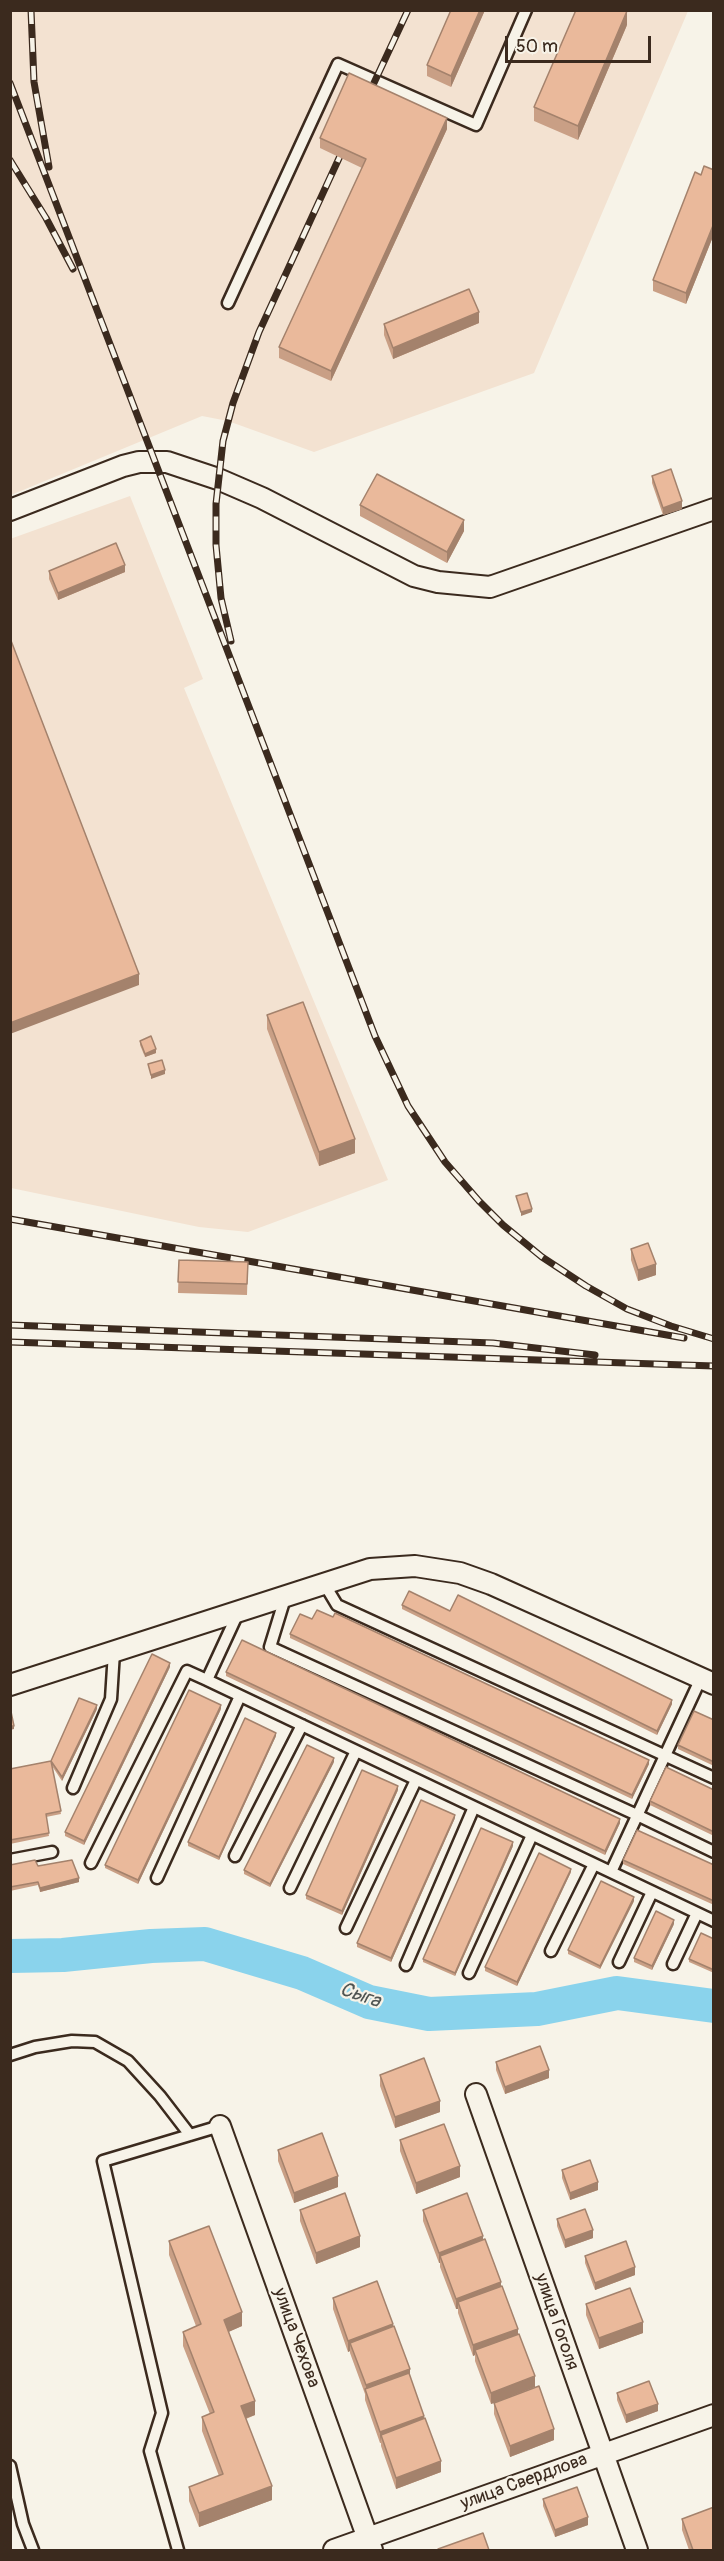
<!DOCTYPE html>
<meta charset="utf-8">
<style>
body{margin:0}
#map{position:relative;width:724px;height:2561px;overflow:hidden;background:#f7f3e8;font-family:Pangolin,sans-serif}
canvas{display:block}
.frame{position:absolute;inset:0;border:12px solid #3b2a1e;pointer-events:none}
.scale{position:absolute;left:505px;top:36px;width:146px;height:27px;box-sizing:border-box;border:3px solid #3b2a1e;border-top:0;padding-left:8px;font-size:18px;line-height:21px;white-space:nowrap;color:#3b2a1e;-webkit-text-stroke:4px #f7f3e8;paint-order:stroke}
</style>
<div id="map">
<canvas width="724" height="2561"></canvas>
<div class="frame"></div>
<div class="scale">50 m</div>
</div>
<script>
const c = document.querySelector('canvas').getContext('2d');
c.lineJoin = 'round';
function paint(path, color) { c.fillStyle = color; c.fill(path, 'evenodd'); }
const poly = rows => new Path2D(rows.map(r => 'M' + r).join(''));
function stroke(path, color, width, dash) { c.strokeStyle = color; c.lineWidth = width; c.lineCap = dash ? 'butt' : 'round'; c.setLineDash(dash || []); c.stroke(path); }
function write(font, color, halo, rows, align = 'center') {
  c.font = font + ' Pangolin,sans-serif'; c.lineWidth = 4.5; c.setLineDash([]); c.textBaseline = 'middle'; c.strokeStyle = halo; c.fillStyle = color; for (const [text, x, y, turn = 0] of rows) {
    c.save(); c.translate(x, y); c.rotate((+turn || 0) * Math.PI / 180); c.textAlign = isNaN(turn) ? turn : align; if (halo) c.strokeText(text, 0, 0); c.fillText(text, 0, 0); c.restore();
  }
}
const built = poly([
 [11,11,688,11,534,373,314,452,228,421,202,416,11,495],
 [130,496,203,679,184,688,388,1180,248,1232,199,1227,11,1188,10,539]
]);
const river = poly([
 [10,1956,63,1955,151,1946,205,1944,302,1973,369,2002,429,2014,537,2009,617,1993,714,2006]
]);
const service = poly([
 [228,303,338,64,476,125,526,10],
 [325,1585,337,1605,714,1778],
 [285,1598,270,1647,637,1815,714,1852],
 [207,1680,714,1921],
 [73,1788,111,1699,114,1652],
 [235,1856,302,1725],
 [10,1860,52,1852],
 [91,1863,187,1671,207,1680,238,1613],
 [611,1872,701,1678],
 [157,1878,240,1696],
 [290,1888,356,1751],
 [346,1928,416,1780],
 [551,1951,594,1864],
 [619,1962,652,1892],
 [673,1964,697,1913],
 [406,1965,474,1807],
 [469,1973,532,1835],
 [10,2055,35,2047,72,2041,95,2042,128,2061,160,2096,190,2135],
 [10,2466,23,2524,33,2550],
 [178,2550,150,2451,162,2413,103,2161,220,2126]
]);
const minor = poly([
 [10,510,123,466,139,462,167,462,218,479,262,498,414,576,438,582,490,587,714,509],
 [10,1685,370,1569,415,1566,460,1573,491,1584,714,1684],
 [476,2094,637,2550],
 [220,2126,372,2550],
 [334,2550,714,2415]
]);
const rail = poly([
 [31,10,34,82,49,167],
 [10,83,375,1036,408,1106,445,1162,479,1201,503,1225,542,1257,586,1286,627,1309,671,1326,714,1339],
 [366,100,408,10],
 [10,160,46,218,73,269],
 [231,641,221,598,216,545,216,504,223,441,233,403,259,332,346,143],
 [10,1219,684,1338],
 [10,1325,493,1343,595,1355],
 [10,1342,714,1366]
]);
const wall = poly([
 [485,10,451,87,427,76,427,65],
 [627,25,578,140,534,121,534,107],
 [447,129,331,381,279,358,279,347,362,168,320,148,320,138],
 [714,170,714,234,686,304,653,291,653,280,701,175],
 [479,323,393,359,384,335,384,324],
 [652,476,682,509,663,515,652,483],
 [360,505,464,531,447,563,360,516],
 [49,571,125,572,58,600,49,579],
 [267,1015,355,1153,319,1166,267,1029],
 [140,1041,156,1053,145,1057,140,1045],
 [631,1249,656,1275,638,1281,631,1260],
 [179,1260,248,1262,247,1295,178,1293],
 [402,1605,450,1611,672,1704,657,1735,402,1609],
 [290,1634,649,1764,632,1799,290,1638],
 [170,1667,84,1845,65,1836,65,1832],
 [226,1672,620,1823,605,1855,226,1676],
 [97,1709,62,1781,52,1766,61,1814,46,1817,49,1836,10,1844,10,1769,51,1761],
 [221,1709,138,1884,105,1868,105,1865],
 [714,1720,714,1766,678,1749,678,1745],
 [276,1736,219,1860,188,1846,188,1842],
 [334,1762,270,1887,244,1874,244,1870],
 [398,1790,342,1915,306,1899,306,1895],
 [714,1790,714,1836,650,1805,650,1801],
 [455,1818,391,1962,357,1947,357,1943],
 [513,1846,455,1976,423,1962,423,1959],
 [623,1860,714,1865,714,1905,623,1864],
 [10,1865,38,1866,79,1882,40,1892,38,1885,10,1891],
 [571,1872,517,1986,485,1971,485,1967],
 [634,1901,600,1969,568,1954,568,1950],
 [674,1924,652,1970,634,1962,634,1958],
 [714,1939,714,1973,689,1962,689,1959],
 [496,2062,549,2078,505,2094,496,2070],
 [380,2075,440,2112,395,2128,380,2086],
 [400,2140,460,2177,416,2194,400,2151],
 [278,2150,338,2187,294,2203,278,2161],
 [562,2170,598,2190,570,2200,562,2178],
 [300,2210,360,2247,316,2264,300,2221],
 [423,2210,483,2240,501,2286,535,2387,491,2404,475,2361,475,2355,473,2356,458,2313,458,2309,456,2309,440,2267,440,2263,439,2263,423,2221],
 [557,2219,593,2238,565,2248,557,2226],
 [169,2241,242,2326,228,2332,255,2415,246,2419,272,2500,199,2527,189,2501,189,2487,219,2476,202,2431,202,2417,210,2414,183,2346,183,2332,196,2326,169,2255],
 [585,2256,635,2275,595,2290,585,2263],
 [333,2298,393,2326,424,2419,441,2472,396,2489,381,2446,381,2443,380,2443,365,2400,365,2394,350,2353,350,2351,348,2352,333,2309],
 [586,2304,643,2333,599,2349,586,2315],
 [617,2393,658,2411,626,2423,617,2400],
 [494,2403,554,2440,510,2457,494,2414],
 [543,2499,588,2525,555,2537,543,2506],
 [682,2519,714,2550,689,2550,682,2530]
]);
const shadedWall = poly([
 [480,10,485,10,451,87,451,76],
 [627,11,627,25,578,140,578,126],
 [447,118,447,129,331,381,331,371],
 [714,223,714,234,686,304,686,293],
 [479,312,479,323,393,359,393,348],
 [682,501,682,509,663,515,663,508],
 [464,520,464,531,447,563,447,552],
 [125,565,125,572,58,600,58,593],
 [139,974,139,985,10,1034,10,1023],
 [156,1049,156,1053,145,1057,145,1054],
 [165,1070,165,1074,151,1079,151,1075],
 [355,1139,355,1153,319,1166,319,1152],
 [532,1209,532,1212,521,1216,521,1212],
 [656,1264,656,1275,638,1281,638,1270],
 [170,1663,170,1667,84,1845,84,1841],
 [672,1700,672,1704,657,1735,657,1731],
 [97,1705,97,1709,62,1781,62,1777],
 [221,1705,221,1709,138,1884,138,1880],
 [10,1726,14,1726,14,1729,10,1730],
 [276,1733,276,1736,219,1860,219,1857],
 [334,1758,334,1762,270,1887,270,1884],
 [649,1760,649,1764,632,1799,632,1795],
 [398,1786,398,1790,342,1915,342,1911],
 [455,1815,455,1818,391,1962,391,1958],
 [620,1819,620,1823,605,1855,605,1851],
 [513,1842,513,1846,455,1976,455,1973],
 [571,1869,571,1872,517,1986,517,1982],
 [79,1878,79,1882,40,1892,40,1888],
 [634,1897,634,1901,600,1969,600,1966],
 [674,1920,674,1924,652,1970,652,1966],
 [549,2070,549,2078,505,2094,505,2087],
 [440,2101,440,2112,395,2128,395,2117],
 [460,2166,460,2177,416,2194,416,2183],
 [338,2176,338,2187,294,2203,294,2193],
 [598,2182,598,2190,570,2200,570,2193],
 [593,2230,593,2238,565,2248,565,2240],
 [360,2236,360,2247,316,2264,316,2253],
 [483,2236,483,2247,440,2256,440,2263,439,2263,439,2253],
 [635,2267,635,2275,595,2290,595,2283],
 [501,2282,501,2293,458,2302,458,2309,456,2309,456,2299],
 [242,2312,242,2326,224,2334,224,2320],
 [643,2322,643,2333,599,2349,599,2338],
 [393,2324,393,2335,350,2343,350,2351,348,2352,348,2341],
 [518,2329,518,2340,475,2350,475,2355,473,2356,473,2345],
 [410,2369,410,2380,366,2392,366,2385],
 [535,2376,535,2387,491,2404,491,2393],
 [255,2401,255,2415,241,2420,241,2406],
 [658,2404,658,2411,626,2423,626,2415],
 [424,2416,424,2427,381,2435,380,2443,380,2432],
 [554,2429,554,2440,510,2457,510,2446],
 [441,2461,441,2472,396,2489,396,2478],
 [272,2486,272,2500,199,2527,199,2513],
 [588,2517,588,2525,555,2537,555,2530]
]);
const building = poly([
 [451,10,480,10,451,76,427,65,451,10],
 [576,10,627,11,578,126,534,107,576,10],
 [349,73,447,118,331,371,279,347,366,159,320,138,349,73],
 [704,166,714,170,714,223,686,293,653,280,695,172,701,175,704,166],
 [469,289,479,312,393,348,384,324,469,289],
 [671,469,682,501,663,508,652,476,671,469],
 [377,474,464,520,447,552,360,505,377,474],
 [116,543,125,565,58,593,49,571,116,543],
 [10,638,139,974,10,1023,10,638],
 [303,1002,355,1139,319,1152,267,1015,303,1002],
 [151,1036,156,1049,145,1054,140,1041,151,1036],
 [162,1060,165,1070,151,1075,148,1064,162,1060],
 [527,1193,532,1209,521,1212,516,1196,527,1193],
 [648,1243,656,1264,638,1270,631,1249,648,1243],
 [179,1260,248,1262,247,1284,178,1282,179,1260],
 [409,1591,450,1611,458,1595,672,1700,657,1731,402,1605,409,1591],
 [317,1610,333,1617,335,1613,649,1760,632,1795,290,1634,300,1614,312,1619,317,1610],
 [242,1640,620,1819,605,1851,226,1672,242,1640],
 [152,1654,170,1663,84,1841,65,1832,152,1654],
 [189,1690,221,1705,138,1880,105,1865,189,1690],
 [79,1698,97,1705,62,1777,51,1761,79,1698],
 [10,1707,14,1726,10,1726,10,1707],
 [694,1711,714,1720,714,1762,678,1745,694,1711],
 [245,1718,276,1733,219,1857,188,1842,245,1718],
 [307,1745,334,1758,270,1884,244,1870,307,1745],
 [51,1761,61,1811,46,1814,49,1833,10,1840,10,1769,51,1761],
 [666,1767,714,1790,714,1832,650,1801,666,1767],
 [362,1770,398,1786,342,1911,306,1895,362,1770],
 [421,1800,455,1815,391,1958,357,1943,421,1800],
 [481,1828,513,1842,455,1973,423,1959,481,1828],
 [637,1830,714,1865,714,1901,623,1860,637,1830],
 [539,1853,571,1869,517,1982,485,1967,539,1853],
 [35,1860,38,1866,72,1860,79,1878,40,1888,38,1882,10,1887,10,1865,35,1860],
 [601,1881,634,1897,600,1966,568,1950,601,1881],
 [656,1911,674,1920,652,1966,634,1958,656,1911],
 [701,1933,714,1939,714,1970,689,1959,701,1933],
 [540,2046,549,2070,505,2087,496,2062,540,2046],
 [424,2058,440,2101,395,2117,380,2075,424,2058],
 [444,2124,460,2166,416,2183,400,2140,444,2124],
 [322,2133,338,2176,294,2193,278,2150,322,2133],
 [590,2160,598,2182,570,2193,562,2170,590,2160],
 [345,2193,360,2236,316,2253,300,2210,345,2193],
 [467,2193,483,2236,439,2253,423,2210,467,2193],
 [585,2209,593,2230,565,2240,557,2219,585,2209],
 [209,2226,242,2312,224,2320,255,2401,241,2406,272,2486,199,2513,189,2487,223,2474,202,2417,214,2412,183,2332,201,2324,169,2241,209,2226],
 [485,2239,501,2282,456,2299,440,2256,485,2239],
 [626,2241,635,2267,595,2283,585,2256,626,2241],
 [377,2281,393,2324,348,2341,333,2298,377,2281],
 [502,2286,518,2329,473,2345,458,2302,502,2286],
 [630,2288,643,2322,599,2338,586,2304,630,2288],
 [394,2326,410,2369,366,2385,350,2343,394,2326],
 [519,2334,535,2376,491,2393,475,2350,519,2334],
 [409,2373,424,2416,380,2432,365,2389,409,2373],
 [649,2381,658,2404,626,2415,617,2393,649,2381],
 [539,2386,554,2429,510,2446,494,2403,539,2386],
 [425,2418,441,2461,396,2478,381,2435,425,2418],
 [577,2487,588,2517,555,2530,543,2499,577,2487],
 [714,2507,714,2550,693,2550,682,2519,714,2507],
 [483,2533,489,2550,439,2550,438,2549,483,2533]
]);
const streetNames = [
 ["улица Гоголя",556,2322,71],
 ["улица Чехова",296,2338,70],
 ["улица Свердлова",524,2482,-20]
];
const waterNames = [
 ["Сыга",360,1996,19]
];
paint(built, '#f3e2d1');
stroke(river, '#8ad3ec', 34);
stroke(service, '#3b2a1e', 15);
stroke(minor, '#3b2a1e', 24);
stroke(service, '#f7f3e8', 10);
stroke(minor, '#f7f3e8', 20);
stroke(rail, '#3b2a1e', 7);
stroke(rail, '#f7f3e8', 4.5, [14]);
paint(wall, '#c99f85');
paint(shadedWall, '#a4826c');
paint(building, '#eab99b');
stroke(building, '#a4826c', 1.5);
write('18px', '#3b2a1e', '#f7f3e8', streetNames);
write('italic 20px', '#4f5452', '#f7f3e8', waterNames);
</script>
